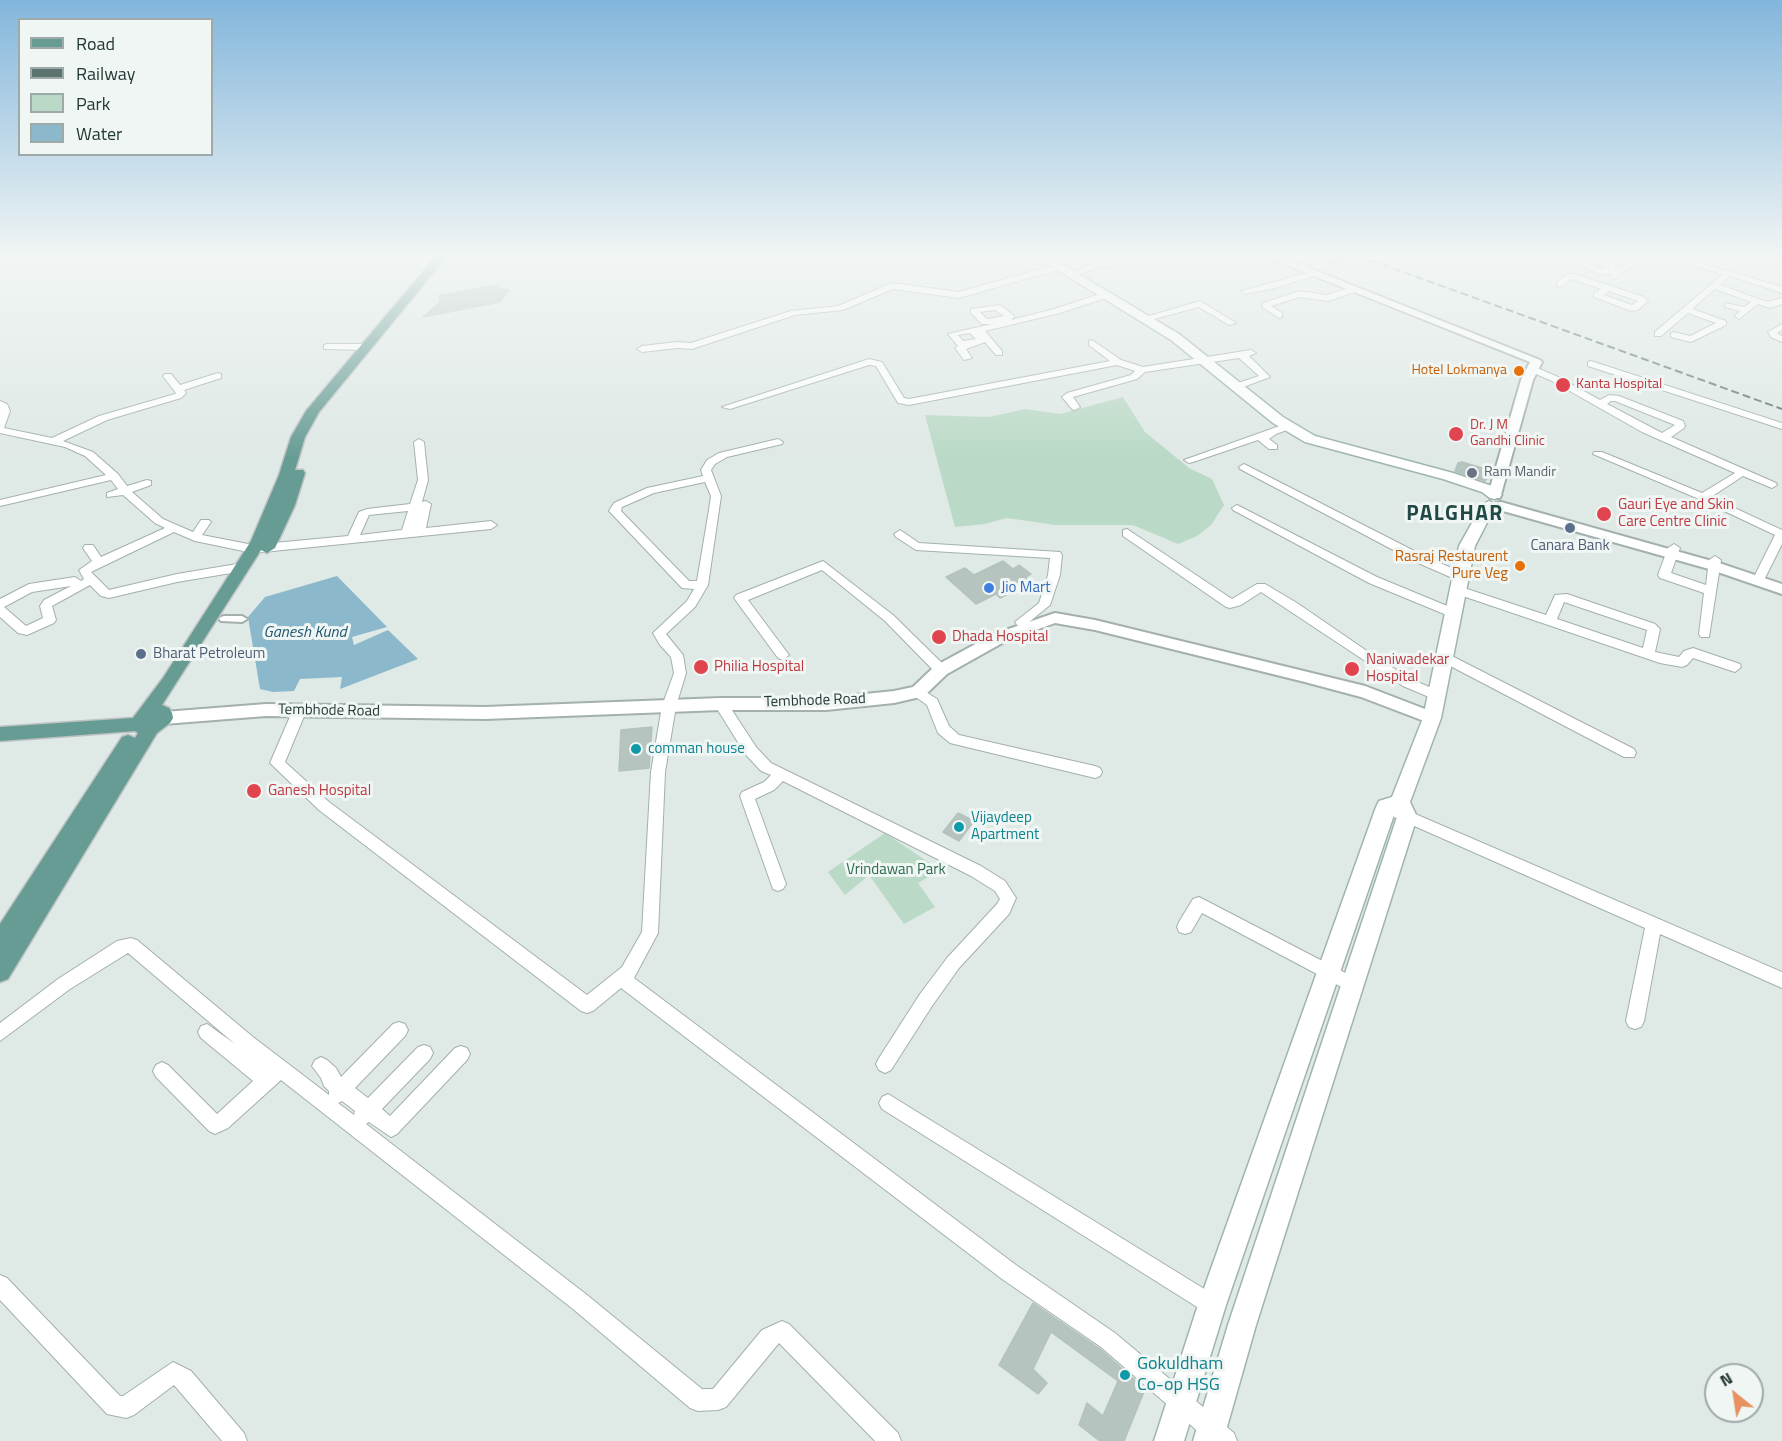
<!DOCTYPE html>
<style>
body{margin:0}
#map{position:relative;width:1782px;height:1441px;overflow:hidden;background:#dfe9e6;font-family:"Titillium Web",sans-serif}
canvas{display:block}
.legend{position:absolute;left:18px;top:18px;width:195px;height:138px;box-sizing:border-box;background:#f0f6f4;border:2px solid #9eaaa8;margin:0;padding:8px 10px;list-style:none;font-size:18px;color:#223835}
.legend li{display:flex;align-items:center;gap:12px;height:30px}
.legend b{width:30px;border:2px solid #9eaaa8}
.north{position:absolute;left:1704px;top:1363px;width:60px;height:60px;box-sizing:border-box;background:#f0f6f4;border:2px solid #9eaaa8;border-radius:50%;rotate:330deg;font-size:16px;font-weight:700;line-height:24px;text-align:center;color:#223835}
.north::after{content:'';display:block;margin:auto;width:21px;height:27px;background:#e79260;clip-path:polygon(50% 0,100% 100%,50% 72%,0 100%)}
</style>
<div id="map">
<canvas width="1782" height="1441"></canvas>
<ul class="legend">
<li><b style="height:8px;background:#679c95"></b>Road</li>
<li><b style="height:8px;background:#5c7470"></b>Railway</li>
<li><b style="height:16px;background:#bad9c6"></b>Park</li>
<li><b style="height:16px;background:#8bb9cb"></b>Water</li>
</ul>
<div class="north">N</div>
</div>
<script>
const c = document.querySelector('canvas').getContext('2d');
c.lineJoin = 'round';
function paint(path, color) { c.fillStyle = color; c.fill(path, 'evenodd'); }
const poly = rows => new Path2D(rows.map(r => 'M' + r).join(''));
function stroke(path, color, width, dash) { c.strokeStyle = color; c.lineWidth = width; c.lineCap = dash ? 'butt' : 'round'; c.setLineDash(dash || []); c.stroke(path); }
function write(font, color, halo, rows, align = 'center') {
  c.font = font + ' "Titillium Web",sans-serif'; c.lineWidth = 6; c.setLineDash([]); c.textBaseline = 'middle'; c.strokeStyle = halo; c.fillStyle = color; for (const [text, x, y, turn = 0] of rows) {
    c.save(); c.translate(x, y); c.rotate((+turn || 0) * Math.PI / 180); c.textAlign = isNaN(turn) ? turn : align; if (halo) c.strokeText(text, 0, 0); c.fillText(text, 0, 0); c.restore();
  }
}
const green = poly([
 [1123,397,1145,432,1189,468,1212,479,1224,505,1211,525,1197,536,1178,544,1133,525,1056,525,1007,518,984,524,955,527,925,415,989,417,1025,409,1060,414],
 [885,833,940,870,918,883,935,907,904,924,869,875,845,895,828,872]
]);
const water = poly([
 [337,576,387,627,352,637,354,645,388,630,418,659,340,689,342,677,300,679,294,691,273,692,260,689,248,617,265,597]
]);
const building = poly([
 [497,285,499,288,509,290,500,302,423,317,440,302,439,296,497,285],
 [1462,462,1492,471,1485,481,1455,471,1458,463,1462,462],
 [1003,561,1013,569,1019,565,1031,574,1025,578,1032,582,1000,598,996,594,976,604,946,577,965,568,974,575,1003,561],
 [652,727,649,768,619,771,621,730,652,727],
 [958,813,974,821,959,841,943,832,958,813],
 [1033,1303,1100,1349,1145,1389,1124,1441,1100,1441,1079,1425,1087,1403,1103,1416,1118,1381,1051,1332,1033,1369,1047,1383,1038,1394,999,1365,1033,1303]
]);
const pedestrian = poly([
 [1313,256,1321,256,1300,269,1296,269,1296,267,1313,256],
 [1321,256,1330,256,1335,259,1337,258,1336,256,1344,256,1345,258,1335,263,1321,256],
 [224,616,242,616,247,619,242,622,221,621,219,619,221,617,224,616]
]);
const minor = poly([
 [1056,256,1065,256,1069,261,1059,265,1062,267,1061,269,959,298,893,289,843,310,795,315,692,349,677,348,642,352,637,349,642,346,677,342,691,343,791,311,838,306,892,283,959,292,1052,266,1049,264,1050,262,1059,260,1056,256],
 [1122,256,1134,256,1116,266,1102,266,1071,277,1067,275,1098,262,1112,262,1122,256],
 [1227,256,1243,256,1210,265,1206,263,1227,256],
 [1635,256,1645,256,1614,279,1610,277,1613,274,1600,274,1577,264,1590,257,1615,264,1615,269,1618,270,1635,256],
 [1591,262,1607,267,1603,269,1588,264,1591,262],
 [1661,256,1676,256,1782,287,1782,293,1730,276,1720,285,1767,302,1782,298,1782,304,1770,308,1758,304,1739,319,1735,316,1740,311,1725,307,1725,303,1745,307,1751,302,1715,289,1692,309,1726,321,1726,325,1691,342,1671,337,1671,333,1674,332,1690,336,1716,323,1688,313,1661,336,1655,336,1655,332,1723,274,1661,256],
 [1311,272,1315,274,1314,276,1275,288,1245,294,1241,291,1311,272],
 [1568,274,1574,274,1644,297,1648,301,1638,310,1631,311,1594,297,1594,293,1601,289,1572,279,1563,286,1557,286,1557,282,1568,274],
 [1609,291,1638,301,1632,305,1604,295,1609,291],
 [1352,287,1356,290,1355,292,1328,301,1300,297,1271,306,1282,313,1282,317,1279,318,1262,307,1263,303,1300,291,1327,295,1352,287],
 [1106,292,1109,293,1109,297,1060,313,985,331,1002,351,1002,355,996,355,985,342,966,349,972,358,964,360,955,348,958,346,948,334,992,324,982,324,971,313,971,309,1000,305,1013,315,1014,317,1011,320,1054,309,1106,292],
 [995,310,1004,316,987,319,980,312,995,310],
 [970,333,976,339,963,341,958,335,970,333],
 [1200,301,1236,323,1229,325,1199,307,1143,322,1139,319,1200,301],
 [1782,324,1782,330,1777,333,1782,336,1782,342,1771,337,1768,332,1782,324],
 [1092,340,1121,360,1143,367,1251,350,1256,353,1249,356,1270,377,1238,389,1232,389,1232,385,1259,376,1239,358,1145,372,1137,379,1073,397,1080,407,1075,410,1072,409,1062,397,1067,393,1131,375,1135,371,1117,365,909,405,898,403,876,366,869,365,730,409,722,407,869,359,882,362,904,398,909,399,1110,361,1089,345,1089,341,1092,340],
 [327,344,365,344,370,347,365,350,324,349,324,345,327,344],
 [1591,361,1782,423,1782,429,1588,366,1588,362,1591,361],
 [1529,367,1535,367,1558,377,1600,400,1609,395,1619,396,1683,421,1685,426,1684,428,1671,437,1776,483,1777,485,1772,488,1743,476,1711,497,1782,530,1782,544,1762,584,1754,584,1752,581,1775,535,1699,499,1593,454,1594,452,1602,452,1702,493,1735,473,1642,432,1552,381,1529,371,1529,367],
 [1611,401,1615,401,1675,425,1662,433,1607,404,1611,401],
 [218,373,221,374,221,378,184,390,186,393,181,398,107,420,63,441,93,452,118,474,127,486,147,480,151,481,151,485,132,492,163,519,193,532,201,520,209,520,211,522,202,535,253,545,348,536,359,512,367,509,410,504,418,480,414,442,419,439,424,442,428,480,422,502,426,501,431,504,426,528,491,521,497,525,491,529,253,553,195,541,174,532,91,572,109,590,177,574,243,563,249,567,243,571,177,582,109,598,101,596,90,585,52,606,56,620,54,623,27,635,18,633,0,617,0,599,29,584,75,577,81,581,84,579,79,570,92,561,83,548,85,545,93,545,101,557,165,528,155,523,123,495,107,497,107,493,118,489,111,480,0,506,0,500,106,475,85,456,65,447,0,433,0,401,7,404,10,411,4,428,52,438,99,416,175,394,176,393,163,376,165,374,171,374,180,385,218,373],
 [408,511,402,530,360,535,369,515,408,511],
 [71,586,44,600,40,606,43,618,26,626,4,607,32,592,71,586],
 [1288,423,1293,426,1292,428,1276,434,1269,439,1277,445,1277,449,1269,449,1258,440,1193,462,1189,463,1184,460,1288,423],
 [778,439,783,442,782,444,727,457,715,464,711,470,721,496,708,585,695,607,666,634,683,655,686,673,676,706,665,772,658,933,634,978,1016,1265,1115,1333,1234,1433,1237,1441,1209,1441,1101,1347,1002,1279,621,988,593,1011,587,1013,581,1011,319,810,270,763,295,705,305,705,307,709,285,762,329,802,587,995,622,967,642,932,651,772,662,706,674,673,671,657,660,645,653,633,687,601,694,589,682,588,609,511,614,503,647,488,703,476,701,470,707,460,719,453,778,439],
 [705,482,711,496,709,510,697,581,689,581,621,511,622,507,654,493,705,482],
 [1244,464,1424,556,1465,574,1467,577,1461,581,1457,580,1416,562,1240,469,1239,467,1244,464],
 [1237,505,1377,577,1457,610,1459,613,1453,617,1449,616,1369,583,1233,510,1232,508,1237,505],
 [1127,529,1232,599,1257,584,1265,584,1297,603,1380,660,1413,680,1441,692,1443,695,1436,700,1403,686,1261,592,1241,605,1230,608,1226,607,1123,536,1123,530,1127,529],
 [900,530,919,543,1060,552,1062,555,1060,575,1050,605,1028,623,1031,627,1029,630,1021,630,1015,622,1039,603,1048,575,1050,558,916,550,896,537,894,534,900,530],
 [1674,544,1680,548,1671,573,1706,585,1709,560,1715,556,1721,560,1709,637,1701,637,1699,634,1704,593,1660,578,1658,575,1668,548,1674,544],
 [823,561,893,615,946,667,947,670,946,673,936,673,885,621,822,570,748,600,789,655,783,660,778,658,734,598,736,595,823,561],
 [1458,586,1546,615,1555,595,1567,594,1655,624,1660,629,1655,652,1679,657,1684,651,1693,648,1740,664,1741,667,1735,672,1693,658,1687,665,1682,667,1660,663,1454,593,1452,590,1458,586],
 [1564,602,1647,630,1643,648,1557,619,1564,602],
 [1444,652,1634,749,1636,753,1634,757,1624,757,1439,660,1438,657,1444,652],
 [918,687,937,699,949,726,959,735,1095,766,1100,768,1102,772,1100,776,1095,778,950,743,938,733,927,705,913,695,911,692,918,687],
 [721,699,726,701,756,747,771,763,981,866,1005,881,1016,898,1009,914,959,968,932,1006,891,1070,885,1073,879,1070,876,1064,879,1058,920,994,947,958,997,904,1000,899,995,891,971,876,783,781,774,790,755,799,786,884,783,889,778,891,773,889,740,796,742,792,764,782,771,775,761,771,746,755,714,704,721,699],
 [1399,807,1782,972,1782,988,1660,934,1644,1021,1641,1027,1635,1029,1629,1027,1626,1021,1645,928,1394,817,1392,813,1394,809,1399,807],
 [1199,897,1359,980,1361,985,1359,990,1353,993,1347,990,1202,913,1191,932,1185,934,1179,932,1177,927,1179,922,1193,899,1199,897],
 [131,938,137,940,253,1037,329,1095,329,1091,324,1086,321,1078,312,1066,315,1060,321,1057,327,1060,336,1068,341,1077,393,1024,399,1022,405,1024,408,1030,405,1036,355,1088,368,1098,418,1047,424,1045,430,1047,433,1053,430,1059,382,1109,390,1116,455,1048,461,1046,467,1048,470,1054,467,1060,397,1134,391,1137,369,1122,366,1124,587,1295,702,1389,713,1389,762,1330,782,1321,789,1324,898,1433,901,1441,875,1441,779,1343,726,1407,718,1410,698,1411,690,1408,573,1309,281,1080,228,1128,215,1134,209,1131,156,1077,153,1071,156,1065,162,1062,168,1065,217,1114,253,1081,201,1038,198,1032,201,1026,207,1024,235,1044,128,953,70,989,0,1041,0,1023,58,979,117,941,131,938],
 [342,1101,355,1111,354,1115,338,1103,342,1101],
 [888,1094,1219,1298,1222,1305,1219,1312,1212,1315,1205,1312,882,1109,879,1103,882,1097,888,1094],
 [0,1275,7,1278,120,1396,123,1396,173,1362,191,1371,244,1433,247,1441,222,1441,174,1385,134,1415,126,1418,107,1414,0,1300,0,1275]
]);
const tertiary = poly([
 [1264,256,1279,256,1540,360,1542,362,1533,380,1500,498,1490,498,1488,495,1521,380,1530,362,1264,256],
 [1501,502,1719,563,1782,584,1782,594,1709,569,1496,509,1494,506,1496,503,1501,502],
 [1055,613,1095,620,1365,686,1438,714,1440,718,1438,722,1432,724,1361,697,1305,682,1095,630,1055,623,1004,642,947,674,924,696,894,703,826,710,721,710,485,719,266,716,164,724,158,722,156,718,158,714,164,712,266,704,485,707,721,698,826,698,894,691,913,687,935,666,994,634,1055,613]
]);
const secondary = poly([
 [1035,256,1048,256,1179,334,1283,417,1315,436,1453,473,1492,486,1502,495,1495,499,1490,498,1482,492,1443,479,1305,442,1273,423,1171,340,1035,256],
 [1489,501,1496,505,1475,546,1441,718,1410,802,1417,817,1256,1325,1223,1441,1193,1441,1228,1325,1397,817,1395,812,1226,1305,1184,1441,1154,1441,1198,1305,1376,807,1379,801,1392,797,1423,718,1459,546,1482,505,1489,501]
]);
const primary = poly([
 [436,256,447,256,319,412,305,437,295,470,303,470,305,473,295,505,275,548,267,553,261,550,162,705,169,708,172,713,173,718,170,723,157,733,8,979,0,982,0,924,122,737,128,735,135,738,138,733,135,731,0,741,0,727,133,718,163,678,251,541,279,475,291,437,306,411,436,256]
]);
const rail = poly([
 [1359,256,1782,409]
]);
const markers = [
 [1519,371,6,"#e8710a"],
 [1563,385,8,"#e0444e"],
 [1456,434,8,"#e0444e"],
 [1472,473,6,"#6b7280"],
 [1604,514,8,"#e0444e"],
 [1570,528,6,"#5c6f8a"],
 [1520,566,6,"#e8710a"],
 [989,588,6,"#3f7fe0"],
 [939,637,8,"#e0444e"],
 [141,654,6,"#5c6f8a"],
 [701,667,8,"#e0444e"],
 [1352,669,8,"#e0444e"],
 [636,749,6,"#0f9aa8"],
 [254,791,8,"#e0444e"],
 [959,827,6,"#0f9aa8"],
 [1125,1375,6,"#0f9aa8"]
];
const farFoodnames = [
 ["Hotel Lokmanya",1507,371]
];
const farHealthnames = [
 ["Kanta Hospital",1576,385],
 ["Dr. J M",1470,426],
 ["Gandhi Clinic",1470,442]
];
const farWorshipnames = [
 ["Ram Mandir",1484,473]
];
const healthNames = [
 ["Gauri Eye and Skin",1618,505],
 ["Care Centre Clinic",1618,522],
 ["Dhada Hospital",952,637],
 ["Naniwadekar",1366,660],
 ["Hospital",1366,677],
 ["Philia Hospital",714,667],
 ["Ganesh Hospital",268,791]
];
const serviceNames = [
 ["Canara Bank",1570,546],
 ["Bharat Petroleum",153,654,"left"]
];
const foodNames = [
 ["Rasraj Restaurent",1508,557],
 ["Pure Veg",1508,574]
];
const shopNames = [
 ["Jio Mart",1001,588]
];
const streetNames = [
 ["Tembhode Road",815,701,-2],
 ["Tembhode Road",329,711,1]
];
const cultureNames = [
 ["comman house",648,749],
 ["Vijaydeep",971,818],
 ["Apartment",971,835]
];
const parkNames = [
 ["Vrindawan Park",896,870]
];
const waterNames = [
 ["Ganesh Kund",305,633]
];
const nearCulturenames = [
 ["Gokuldham",1137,1365],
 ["Co-op HSG",1137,1386]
];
const districtNames = [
 ["PALGHAR",1455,515]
];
paint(green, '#bad9c6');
paint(water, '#8bb9cb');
paint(building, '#b5c4bf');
stroke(building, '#b3c2be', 1.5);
stroke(pedestrian, '#a3b0ad', 4);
stroke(minor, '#a3b0ad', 2);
stroke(tertiary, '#a3b0ad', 4);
stroke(secondary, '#a0b4af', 3);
stroke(primary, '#bdc3c2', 3);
paint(pedestrian, '#fff');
paint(minor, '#fff');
paint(tertiary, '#fff');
paint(secondary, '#fff');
paint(primary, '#679c95');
stroke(rail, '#5c7470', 2, [8, 4]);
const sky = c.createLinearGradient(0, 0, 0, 458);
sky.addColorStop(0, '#83b6dc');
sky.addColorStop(0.56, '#f1f5f4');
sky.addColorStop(1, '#f1f5f400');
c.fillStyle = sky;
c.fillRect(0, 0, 1782, 458);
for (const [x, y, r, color] of markers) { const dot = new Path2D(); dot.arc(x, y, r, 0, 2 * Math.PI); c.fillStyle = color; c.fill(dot); stroke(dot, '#f0f6f4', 2); }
write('14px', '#c56008', '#f0f6f4', farFoodnames, 'right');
write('14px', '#be3a42', '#f0f6f4', farHealthnames, 'left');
write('14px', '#5b616d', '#f0f6f4', farWorshipnames, 'left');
write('15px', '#be3a42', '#f0f6f4', healthNames, 'left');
write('15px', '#4e5e75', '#f0f6f4', serviceNames);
write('15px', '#c56008', '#f0f6f4', foodNames, 'right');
write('15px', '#366cbe', '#f0f6f4', shopNames, 'left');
write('15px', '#223835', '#f0f6f4', streetNames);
write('15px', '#0d838f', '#f0f6f4', cultureNames, 'left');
write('15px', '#2f6c4e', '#f0f6f4', parkNames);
write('italic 16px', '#21586f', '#f0f6f4', waterNames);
write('18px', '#0d838f', '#f0f6f4', nearCulturenames, 'left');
c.letterSpacing = '1.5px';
write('bold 21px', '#204844', '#f0f6f4', districtNames);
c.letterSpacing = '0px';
</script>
